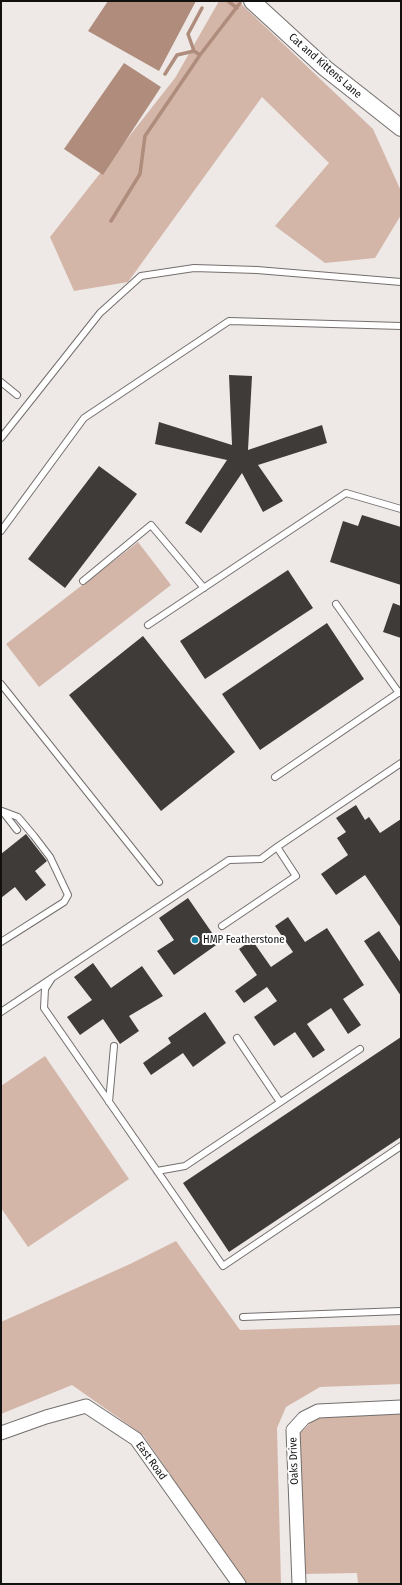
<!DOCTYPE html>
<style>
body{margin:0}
#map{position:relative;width:402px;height:1585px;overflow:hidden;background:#eee9e7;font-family:"Fira Sans Condensed",sans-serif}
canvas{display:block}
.frame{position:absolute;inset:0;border:2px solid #121110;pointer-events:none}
</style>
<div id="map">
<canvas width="402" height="1585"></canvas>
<div class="frame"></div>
</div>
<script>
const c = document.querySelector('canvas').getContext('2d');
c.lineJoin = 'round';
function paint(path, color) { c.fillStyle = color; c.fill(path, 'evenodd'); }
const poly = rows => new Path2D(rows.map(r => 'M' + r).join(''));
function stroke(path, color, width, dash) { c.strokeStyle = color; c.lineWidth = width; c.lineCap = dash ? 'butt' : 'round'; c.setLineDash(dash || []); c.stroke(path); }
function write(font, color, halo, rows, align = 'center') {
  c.font = font + ' "Fira Sans Condensed",sans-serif'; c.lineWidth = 4; c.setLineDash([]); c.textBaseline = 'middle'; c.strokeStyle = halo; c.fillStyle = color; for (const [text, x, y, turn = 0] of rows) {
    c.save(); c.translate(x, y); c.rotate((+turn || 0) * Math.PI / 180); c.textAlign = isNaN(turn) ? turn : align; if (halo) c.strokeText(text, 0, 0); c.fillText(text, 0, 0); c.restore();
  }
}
const green = poly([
 [219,1,238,1,373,129,401,191,401,215,375,258,325,263,275,226,329,163,262,97,128,282,74,291,50,237,175,78],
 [138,542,171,585,39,687,6,644],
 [45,1056,129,1179,28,1247,1,1208,1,1086],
 [176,1241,240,1330,401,1325,401,1384,320,1387,286,1407,277,1428,281,1584,245,1584,143,1435,72,1385,1,1414,1,1322,130,1264],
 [401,1414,401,1584,358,1584,357,1573,304,1574,300,1433,317,1417]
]);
const water = poly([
 [108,1,196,1,159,71,88,31],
 [124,63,161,87,103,175,64,149]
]);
const stream = poly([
 [228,1,237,8],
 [200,55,194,51,188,34,202,8],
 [165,74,177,55,194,51],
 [111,221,140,174,145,136,200,55,240,3]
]);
const building = poly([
 [229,375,252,376,248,450,322,425,327,443,258,465,283,501,263,512,242,473,201,533,185,523,227,460,155,444,159,422,232,445],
 [99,466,137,494,65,588,28,559],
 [362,515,401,527,401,585,330,562,343,521,358,526],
 [288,570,313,608,205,679,180,641],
 [393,603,401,606,401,638,383,632],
 [327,623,364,679,260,750,222,694],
 [143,636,235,752,161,811,69,695],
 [356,805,365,820,369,817,380,833,401,819,401,928,365,875,336,895,321,874,348,855,337,838,346,832,336,818],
 [26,834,47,861,35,871,46,885,26,901,15,887,1,898,1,854],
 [188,898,219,943,174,975,157,951,174,940,159,918],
 [288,917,305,942,327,928,364,985,343,999,361,1025,348,1034,331,1008,307,1024,325,1050,313,1058,295,1032,274,1046,254,1017,277,1001,267,987,244,1003,235,991,257,975,239,949,252,940,271,967,293,952,275,926],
 [379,931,401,963,401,996,364,941],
 [93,963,111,988,142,966,163,996,129,1016,139,1031,120,1044,103,1019,80,1035,67,1017,92,1000,74,977],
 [205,1012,226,1043,193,1067,183,1053,151,1075,143,1063,171,1043,168,1038],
 [401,1037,401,1137,229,1252,183,1183]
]);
const service = poly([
 [1,382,17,395],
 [1,438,100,313,141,276,194,268,257,270,401,282],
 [1,531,84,418,229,321,401,326],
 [83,581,151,525,204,588],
 [336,604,399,693],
 [148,625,346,493,401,509],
 [1,684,159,882],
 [275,777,401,691],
 [3,812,17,830],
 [277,847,401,763],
 [1,942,64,902,68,895,50,857,34,836,18,817,2,811],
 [52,978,45,989,44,1008,223,1266,401,1146],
 [1,1012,229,860,261,859,277,847,296,876,222,926],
 [237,1038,280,1102],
 [109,1102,114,1046],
 [157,1171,185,1166,360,1049],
 [243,1317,401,1311]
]);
const minor = poly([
 [1,1433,46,1417,86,1406,136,1439,239,1584],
 [299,1584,293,1430,304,1418,318,1411,401,1407]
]);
const tertiary = poly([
 [252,1,325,68,401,128]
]);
const markers = [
 [195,940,4,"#198baf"]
];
const streetNames = [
 ["Cat and Kittens Lane",325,66,41],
 ["East Road",151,1461,54],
 ["Oaks Drive",294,1461,-92]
];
const poiNames = [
 ["HMP Featherstone",203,940]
];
paint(green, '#d3b6a8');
paint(water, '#af8c7c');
stroke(stream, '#af8c7c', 3.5);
paint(building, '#3f3b39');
stroke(service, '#736f6d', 8);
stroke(minor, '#736f6d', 15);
stroke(tertiary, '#736f6d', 18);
stroke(service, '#fff', 6);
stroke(minor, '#fff', 13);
stroke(tertiary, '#fff', 16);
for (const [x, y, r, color] of markers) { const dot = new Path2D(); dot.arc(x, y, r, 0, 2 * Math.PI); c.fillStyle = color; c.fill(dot); stroke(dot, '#fff', 1.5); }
write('11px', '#121110', '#fff', streetNames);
write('11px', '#121110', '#fff', poiNames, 'left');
</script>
